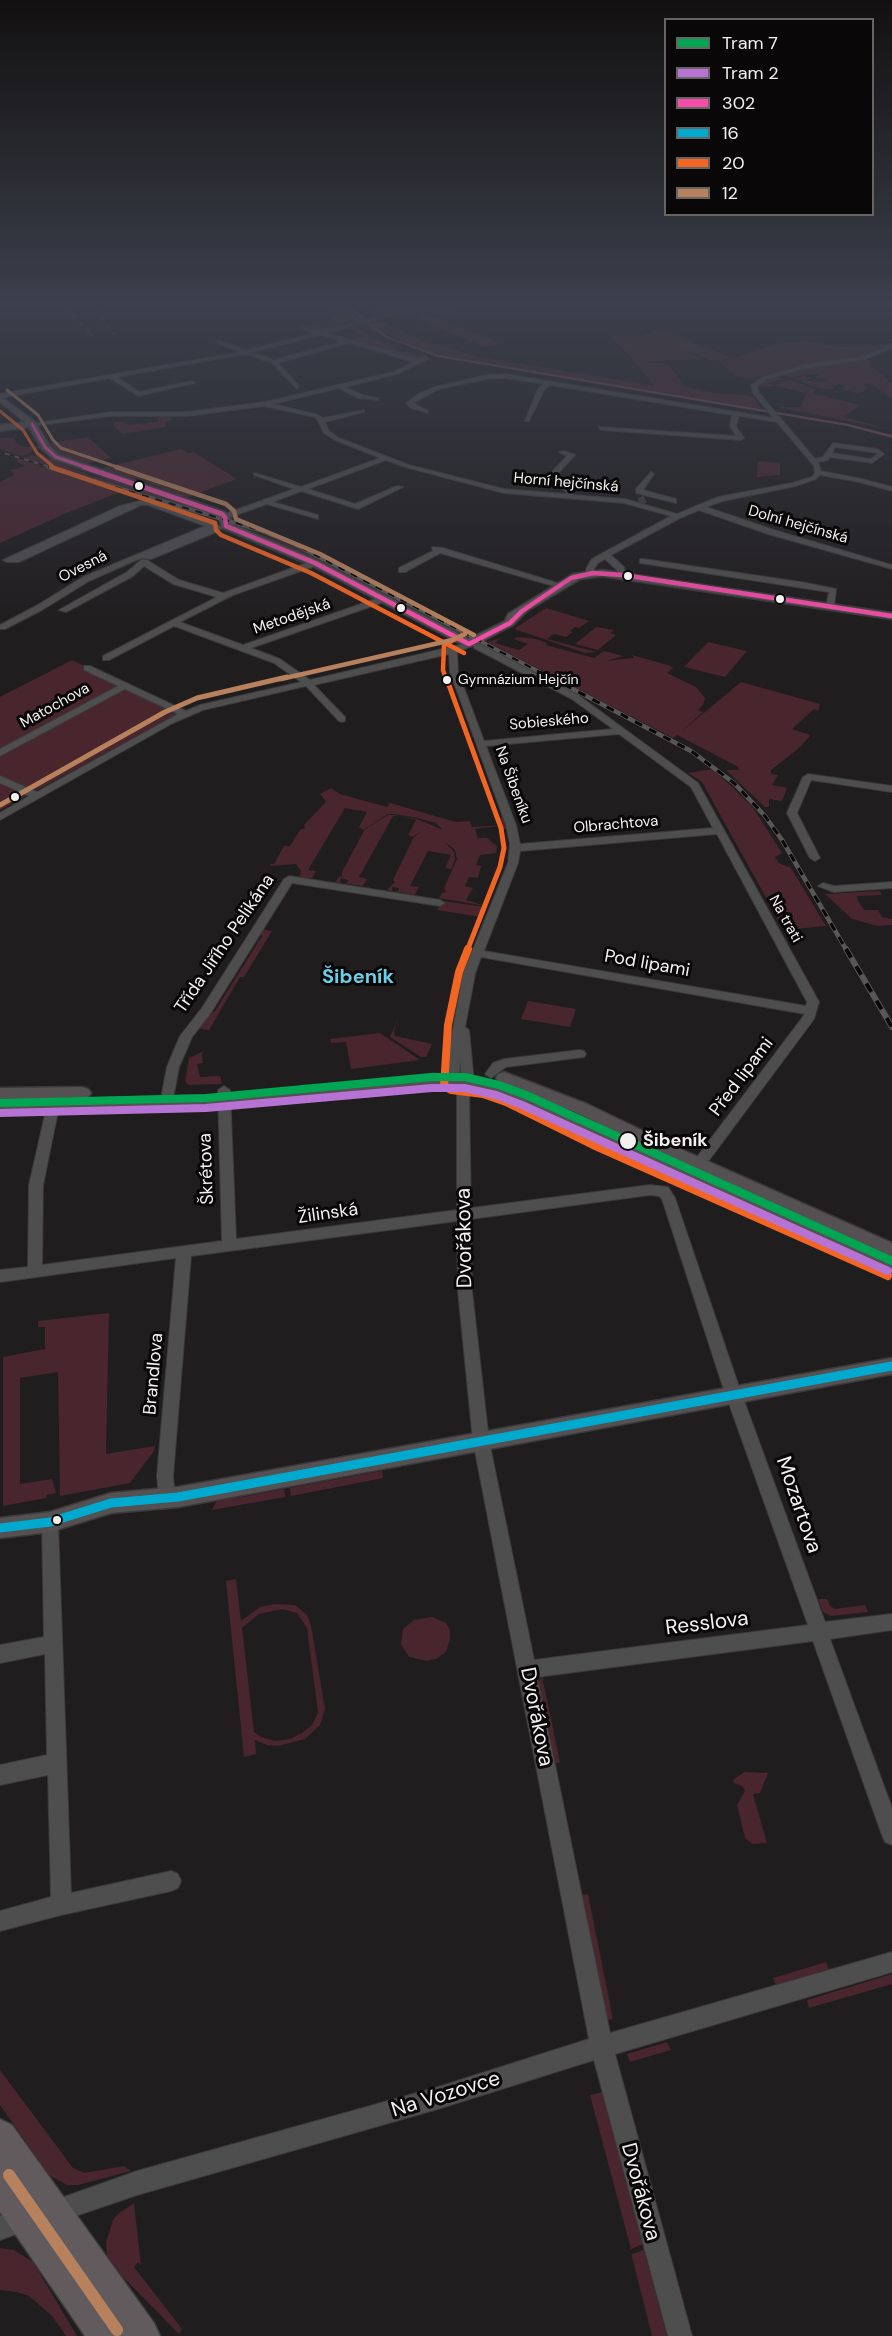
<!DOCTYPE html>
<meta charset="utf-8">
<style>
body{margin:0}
#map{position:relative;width:892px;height:2336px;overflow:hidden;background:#201d1e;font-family:"DM Sans",sans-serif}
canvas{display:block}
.legend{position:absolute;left:664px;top:18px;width:210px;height:198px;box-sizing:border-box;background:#090707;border:2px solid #676464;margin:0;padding:8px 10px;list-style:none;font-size:18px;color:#f3f0f0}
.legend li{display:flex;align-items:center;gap:12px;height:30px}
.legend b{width:30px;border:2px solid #676464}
</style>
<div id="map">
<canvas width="892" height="2336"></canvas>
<ul class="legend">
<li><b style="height:8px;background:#00a651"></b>Tram 7</li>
<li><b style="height:8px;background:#b673d3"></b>Tram 2</li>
<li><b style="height:8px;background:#f54da8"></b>302</li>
<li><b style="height:8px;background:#00a9ce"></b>16</li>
<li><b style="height:8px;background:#f26522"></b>20</li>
<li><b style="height:8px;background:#b6815c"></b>12</li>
</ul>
</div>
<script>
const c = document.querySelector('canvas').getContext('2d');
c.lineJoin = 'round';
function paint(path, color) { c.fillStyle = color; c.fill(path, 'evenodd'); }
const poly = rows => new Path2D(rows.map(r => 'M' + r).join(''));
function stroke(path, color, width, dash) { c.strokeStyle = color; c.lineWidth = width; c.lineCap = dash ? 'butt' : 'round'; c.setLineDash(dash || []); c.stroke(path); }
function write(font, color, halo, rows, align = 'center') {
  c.font = font + ' "DM Sans",sans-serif'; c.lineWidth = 6; c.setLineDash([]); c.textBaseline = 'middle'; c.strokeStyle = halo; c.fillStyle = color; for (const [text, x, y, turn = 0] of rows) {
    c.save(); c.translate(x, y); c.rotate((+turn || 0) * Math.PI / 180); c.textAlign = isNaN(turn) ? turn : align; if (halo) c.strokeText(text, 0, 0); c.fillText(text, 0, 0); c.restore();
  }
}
const green = poly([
 [315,304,341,304,361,321,346,322,348,325,321,332,306,327,333,320],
 [481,304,497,304,499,307,382,319,377,318,367,309],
 [431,315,497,342,498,345,484,347,413,317],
 [368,322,384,322,415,338,479,357,654,386,635,362,610,335,642,336,655,330,666,331,731,358,720,361,711,360,682,349,703,359,647,361,648,362,669,365,685,387,709,392,753,396,761,409,440,355,404,343],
 [353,326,393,348,423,358,419,360,354,341,356,339,351,340,364,336,349,327],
 [805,341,842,347,892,344,864,357,763,376,746,378,736,376,721,364,722,362,778,344],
 [871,360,871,366,892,383,892,399,870,383,863,384,868,387,863,392,856,393,840,389,846,386,839,384,832,386,835,388,826,390,801,382,805,380,794,379,804,376,813,378,808,379,808,381,826,382,828,381,825,380,831,378,818,378,815,377,820,374,816,373,817,374,805,374,791,378,782,375,811,366],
 [773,377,784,379,767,383,774,385,791,380,816,389,814,394,861,405,843,417,892,430,778,407,801,407,806,393,776,386,757,387,764,380],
 [161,416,172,416,170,421,166,421,165,427,122,434,114,426,114,422,124,421,128,425,158,422,159,419,156,419],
 [88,437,111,458,86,464,61,455,49,443],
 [0,438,14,438,17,444,25,447,39,446,41,448,22,456,15,454,0,449],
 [181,449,188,453,194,452,237,479,185,498,139,479,126,478,98,469],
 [45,453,42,454,50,459,92,476,121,482,218,515,220,518,22,458],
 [20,459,39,466,130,493,120,492,64,514,0,543,0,482,14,475,10,470,25,466,16,461],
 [758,461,780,463,780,475,757,477],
 [232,524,294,546,422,611,389,599,299,552,232,526],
 [546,608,589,621,579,628,575,627,570,631,573,632,566,637,554,634,547,639,596,652,585,653,514,629],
 [596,627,614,630,610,633,616,635,598,650,575,644],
 [517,637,536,639,547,643,546,645,594,658,604,651,623,656,606,661,634,658,632,655,671,666,673,668,667,673,696,687,705,698,703,705,698,710,703,712,681,732,741,682,820,704,818,711,814,709,792,729,810,735,809,737,799,748,771,770,771,774,778,775,772,785,787,788,782,801,769,799,769,807,765,807,726,770,739,770,738,767,729,762,677,735,673,738,487,642,501,638,495,643,519,650,528,644,514,639],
 [708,642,747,651,725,677,684,667],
 [72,660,183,711,0,810,0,697],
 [713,769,752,806,782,853,775,857,779,863,791,868,826,926,784,930,702,782,688,773],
 [331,788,340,794,387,807,390,804,387,802,445,819,456,822,470,821,472,827,502,825,500,818,503,817,506,828,501,831,498,826,475,829,478,838,487,838,497,846,496,853,480,855,476,865,481,866,478,878,469,877,465,886,473,888,466,900,486,906,439,898,442,893,446,892,444,888,457,859,455,850,444,841,454,852,455,859,451,869,445,868,451,855,428,851,410,886,419,887,415,895,394,891,398,891,399,888,392,887,392,891,387,890,395,882,393,880,414,837,422,831,412,837,408,835,416,820,400,816,393,816,359,877,367,879,363,886,342,883,347,883,348,880,341,878,340,883,335,882,339,877,342,876,342,872,365,829,388,815,393,815,417,819,443,830,436,823,418,818,394,814,388,814,363,830,359,827,367,812,345,808,308,870,316,871,312,878,299,878,301,871,296,864,271,866,270,864,274,864,284,846,290,846,300,830,305,828,304,825,324,804,326,801,320,794],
 [880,891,882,895,857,896,858,901,864,910,878,910,882,917,892,919,892,925,878,926,852,919,825,894],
 [443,901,485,907,481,917,437,910],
 [261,929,272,931,244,977,240,977,209,1030,196,1028,209,1013,215,1011,262,936,259,932],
 [528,1001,576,1009,570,1027,521,1019],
 [398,1019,394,1031,395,1036,432,1044,426,1057,421,1057,390,1037],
 [380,1033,420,1060,351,1069,346,1042,331,1043,330,1039],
 [204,1051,202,1054,203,1063,197,1064,200,1077,220,1076,222,1084,188,1085,185,1081,189,1058],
 [109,1313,106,1454,155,1446,154,1451,130,1483,60,1496,58,1372,20,1378,20,1484,52,1479,56,1493,47,1495,46,1498,3,1506,3,1357,45,1349,45,1327,38,1327,38,1321],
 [382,1471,383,1478,291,1496,290,1488],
 [284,1489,285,1497,212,1510,217,1500,233,1494,238,1498],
 [236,1579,241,1621,260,1607,274,1604,295,1605,307,1615,311,1625,325,1709,320,1725,305,1739,278,1746,267,1745,255,1740,256,1754,244,1757,226,1581],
 [282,1609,297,1613,307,1628,318,1713,312,1725,302,1733,290,1739,275,1741,261,1737,254,1732,242,1628,259,1614],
 [818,1599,827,1599,830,1606,835,1609,865,1605,868,1612,831,1616,823,1612],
 [432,1617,446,1623,450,1630,450,1639,446,1652,436,1659,427,1661,409,1657,401,1644,403,1629,414,1620],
 [542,1677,550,1713,560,1763,555,1763,539,1688,539,1681],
 [744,1772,768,1773,760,1793,753,1794,767,1843,752,1844,745,1838,737,1805,745,1791,742,1786,734,1783,733,1780],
 [588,1894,613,2019,607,2020,582,1895],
 [826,1962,829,1969,776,1985,773,1978],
 [892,1974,892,1984,809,2008,807,2000],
 [667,2042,671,2050,630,2062,627,2054],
 [0,2070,73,2168,84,2173,124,2166,131,2171,78,2185,67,2185,49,2175,0,2105],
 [602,2092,643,2244,631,2249,590,2095],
 [134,2203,141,2265,138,2262,134,2267,182,2329,179,2334,122,2276,107,2255,106,2242,113,2220,118,2214],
 [0,2248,14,2250,33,2262,77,2336,66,2336,52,2316,29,2296,17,2292,0,2290],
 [644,2250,667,2336,652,2336,632,2257,632,2254]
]);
const water = poly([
 [341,304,346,304,389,337,440,355,849,424,892,435,892,438,847,426,437,357,384,337]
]);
const streetTunnel = poly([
 [639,502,645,499]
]);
const street = poly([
 [375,317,377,320,327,333,419,359,426,356,428,359,397,374,345,387,362,395,378,398,378,400,358,398,339,388,273,404,318,415,323,418,364,410,364,412,325,422,329,431,339,438,409,465,504,489,566,494,566,491,543,481,567,456,559,452,564,451,575,455,552,480,573,488,573,495,625,499,677,514,718,497,792,483,812,477,815,473,814,466,777,422,739,416,736,426,744,438,741,440,601,430,599,427,736,436,730,426,732,415,550,385,544,390,529,421,525,421,538,389,544,384,505,378,487,379,439,389,413,403,428,411,428,413,411,408,406,403,420,393,435,387,487,375,505,374,773,418,753,393,751,385,763,377,805,364,861,357,892,344,892,348,864,360,806,368,767,379,757,386,759,393,815,459,823,457,833,443,877,449,884,454,872,463,830,457,828,460,818,462,821,471,862,479,892,487,892,491,859,482,820,475,816,479,796,486,723,501,706,507,774,530,892,565,892,569,768,534,699,510,680,518,611,555,624,567,626,577,620,577,617,570,605,559,598,563,594,569,595,574,591,576,587,574,586,569,592,559,671,516,624,503,504,493,405,467,386,460,308,489,355,504,397,486,403,487,358,509,301,491,273,502,318,515,318,519,267,504,225,519,221,517,222,515,294,489,254,475,254,473,301,487,380,458,335,440,324,433,317,419,314,417,264,406,187,416,111,416,32,426,29,424,111,412,187,412,265,402,393,372,414,362,349,343,278,363,299,386,297,389,272,363,246,354,117,377,139,392,192,381,195,383,138,396,110,378,0,398,0,394,240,352,216,343,218,340,247,350,314,333,301,329,301,327,321,331,375,317],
 [320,335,343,341,274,360,252,352,320,335],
 [835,447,877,453,879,453,871,459,832,453,835,447],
 [651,472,654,474,643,490,676,499,676,503,636,493,636,489,651,472],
 [140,501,152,501,222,527,219,531,151,559,141,558,89,581,42,610,5,629,0,629,0,625,36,606,83,577,205,526,148,505,141,505,19,562,7,562,3,560,120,506,140,501],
 [432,547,443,548,564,585,557,587,440,553,405,572,399,572,399,568,433,551,432,547],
 [643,559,801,582,836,589,834,607,830,609,826,607,829,592,640,563,640,559,643,559],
 [141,560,147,560,179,580,223,593,312,561,318,561,318,565,233,595,180,622,243,645,381,597,387,597,387,601,251,648,280,659,310,680,472,642,472,646,457,652,458,672,484,741,613,729,572,699,474,648,474,644,480,644,578,695,698,783,819,1002,814,1019,704,1167,699,1169,694,1167,692,1164,694,1161,805,1014,481,957,475,974,465,1027,469,1030,474,1082,469,1089,471,1208,650,1185,668,1187,675,1198,738,1384,825,1622,892,1614,892,1630,830,1639,892,1808,892,1845,885,1842,882,1835,813,1641,537,1677,610,2033,892,1952,892,1972,615,2054,692,2336,668,2336,594,2060,438,2109,137,2195,55,2223,47,2219,43,2211,47,2203,137,2171,438,2087,589,2039,473,1441,458,1291,457,1221,191,1256,173,1476,175,1498,173,1503,167,1505,161,1503,159,1498,157,1476,176,1258,0,1282,0,1270,28,1267,29,1185,47,1106,53,1102,59,1106,43,1185,42,1265,222,1241,218,1090,224,1086,230,1090,236,1239,457,1210,457,1093,447,1080,447,1062,463,974,508,863,510,844,506,825,450,672,449,654,314,685,345,717,345,721,342,722,339,721,306,686,203,710,173,723,0,820,0,813,29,796,0,783,0,776,37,792,178,714,125,689,0,756,0,749,118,686,84,670,84,666,90,666,186,711,200,705,301,682,274,663,174,626,109,660,103,660,103,656,217,597,173,584,144,566,133,576,66,612,59,610,127,572,141,560],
 [619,734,691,787,713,828,520,844,516,825,486,746,619,734],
 [717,834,807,1002,806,1006,484,951,518,863,520,851,717,834],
 [460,1060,462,1081,459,1079,460,1060],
 [650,1195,659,1196,662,1199,722,1384,808,1625,534,1660,489,1441,472,1291,471,1219,650,1195],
 [808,774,892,786,892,792,811,780,797,813,820,858,815,861,810,858,787,813,803,777,808,774],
 [289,876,440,900,445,903,440,906,292,883,210,1014,192,1037,179,1067,172,1104,166,1108,161,1107,160,1104,167,1067,180,1036,202,1008,284,879,289,876],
 [892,882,892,888,834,892,818,886,823,883,834,886,892,882],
 [580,1050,584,1051,586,1054,584,1057,506,1067,491,1078,485,1074,493,1063,504,1059,580,1050],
 [50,1514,56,1517,58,1522,71,1893,171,1871,178,1874,181,1881,178,1888,171,1891,61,1915,0,1931,0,1911,51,1897,48,1775,0,1785,0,1765,47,1755,45,1654,0,1663,0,1645,44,1637,42,1522,44,1517,50,1514],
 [25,2208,33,2212,37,2220,33,2228,0,2240,0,2216,25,2208]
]);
const secondary = poly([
 [0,396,35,422,49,445,59,455,225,512,230,517,231,524,319,561,469,639,505,621,508,614,573,574,602,570,892,613,892,619,602,576,580,579,527,611,513,625,473,646,465,646,311,565,222,528,219,516,53,459,42,449,29,427,0,431,0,425,25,422,0,402,0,396],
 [504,1072,587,1104,685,1151,892,1243,892,1273,591,1139,504,1096,478,1089,433,1086,224,1107,0,1113,0,1101,224,1095,433,1074,478,1077,505,1085,498,1082,496,1078,498,1074,504,1072],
 [528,1094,575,1112,660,1154,603,1131,528,1094],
 [82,1087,88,1089,91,1093,88,1097,0,1100,0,1088,82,1087],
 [892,1358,892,1374,178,1507,111,1513,50,1532,0,1538,0,1518,50,1512,111,1493,178,1487,892,1358]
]);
const primary = poly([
 [0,2119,12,2125,154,2323,160,2336,85,2336,0,2212,0,2119]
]);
const railFar3 = poly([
 [62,304,92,335],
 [92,304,113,334],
 [0,452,53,468]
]);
const railFar2 = poly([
 [48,467,259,530,294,544,553,679]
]);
const railFar1 = poly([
 [550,677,691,751,734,783,765,816,782,840,847,951]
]);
const rail = poly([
 [846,949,892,1027]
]);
const bus1Far1 = poly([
 [32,424,45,447,56,457,88,468]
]);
const bus1 = poly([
 [84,467,222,514,225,517,226,526,315,563,469,644],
 [469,644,510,623,522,611,571,578,593,573,623,575,892,616]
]);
const bus2 = poly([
 [0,1528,50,1522,111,1503,178,1497,892,1366]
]);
const bus3Far3 = poly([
 [0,411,23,430,37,453,55,468]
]);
const bus3Far2 = poly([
 [51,467,215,523,216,530,221,535,311,573,464,653],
 [446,679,443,670,444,645,465,634]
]);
const bus3Far1 = poly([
 [446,677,501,828,504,848,500,867,467,951]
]);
const bus3 = poly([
 [468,949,459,972,448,1025,444,1086,451,1090,483,1094,506,1102,593,1145,888,1276]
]);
const bus4Far3 = poly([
 [7,390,38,415,53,440,61,448,120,468]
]);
const bus4Far2 = poly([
 [116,467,226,504,234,511,236,519,320,554,474,635],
 [281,679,452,640,465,634]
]);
const bus4Far1 = poly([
 [0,805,165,712,197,698,287,677]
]);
const bus4 = poly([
 [9,2175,117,2330]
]);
const tram1 = poly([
 [0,1103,206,1098,432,1077,465,1077,499,1085,526,1095,892,1261]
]);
const tram2 = poly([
 [0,1113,206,1108,432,1088,464,1088,496,1095,522,1105,888,1271]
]);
const markers = [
 [139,486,5,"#f3f0f0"],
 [628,576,5,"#f3f0f0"],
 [780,599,5,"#f3f0f0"],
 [401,608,5,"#f3f0f0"],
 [447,680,5,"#f3f0f0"],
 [15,797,5,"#f3f0f0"],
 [628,1141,9,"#f3f0f0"],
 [57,1520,5,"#f3f0f0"]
];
const farBusnames = [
 ["Gymnázium Hejčín",458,680]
];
const farStreetnames = [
 ["Horní hejčínská",566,483,5],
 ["Dolní hejčínská",798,525,16],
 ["Ovesná",83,567,-27],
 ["Metodějská",292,617,-19],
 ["Matochova",55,706,-29],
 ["Sobieského",549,722,-5],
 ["Na Šibeníku",513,785,70],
 ["Olbrachtova",616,825,-5],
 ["Na trati",785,919,61]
];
const streetNames = [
 ["Třída Jiřího Pelikána",225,944,-56],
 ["Pod lipami",647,964,10],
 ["Před lipami",742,1077,-53],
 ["Škrétova",207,1169,-92],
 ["Žilinská",328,1214,-8],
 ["Brandlova",154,1374,-85]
];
const stopNames = [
 ["Šibeník",643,1141]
];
const neighbourhoodNames = [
 ["Šibeník",358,978]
];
const nearStreetnames = [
 ["Dvořákova",465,1238,-91],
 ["Mozartova",798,1505,71],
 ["Resslova",707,1624,-7],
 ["Dvořákova",536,1717,79],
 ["Na Vozovce",446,2095,-17],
 ["Dvořákova",640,2192,75]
];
paint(green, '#49252d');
paint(water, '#7c4853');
stroke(streetTunnel, '#403d3e', 8, [8, 4]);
stroke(street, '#3b393a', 2);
stroke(secondary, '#3b393a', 3);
stroke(primary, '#3b393a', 3);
paint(street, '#4f4e4e');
paint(secondary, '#555051');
paint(primary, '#625b5d');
stroke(railFar3, '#585656', 2);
stroke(railFar2, '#585656', 4);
stroke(railFar1, '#585656', 4.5);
stroke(rail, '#585656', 6);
stroke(railFar3, '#090707', 1.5, [5]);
stroke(railFar2, '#090707', 2, [7]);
stroke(railFar1, '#090707', 3, [8]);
stroke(rail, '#090707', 4, [10]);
stroke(bus1Far1, '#f54da8', 3);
stroke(bus1, '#f54da8', 4.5);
stroke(bus2, '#00a9ce', 9);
stroke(bus3Far3, '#f26522', 3);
stroke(bus3Far2, '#f26522', 4.5);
stroke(bus3Far1, '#f26522', 5);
stroke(bus3, '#f26522', 8);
stroke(bus4Far3, '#b6815c', 3);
stroke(bus4Far2, '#b6815c', 4.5);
stroke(bus4Far1, '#b6815c', 5);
stroke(bus4, '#b6815c', 12);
stroke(tram1, '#00a651', 8);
stroke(tram2, '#b673d3', 8);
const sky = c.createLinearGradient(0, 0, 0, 631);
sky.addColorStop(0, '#121010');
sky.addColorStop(0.48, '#3c404c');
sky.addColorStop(1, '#3c404c00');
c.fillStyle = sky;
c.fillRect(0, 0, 892, 631);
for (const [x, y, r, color] of markers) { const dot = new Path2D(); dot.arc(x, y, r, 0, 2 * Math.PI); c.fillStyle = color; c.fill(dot); stroke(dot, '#090707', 2); }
write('14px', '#f3f0f0', '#090707', farBusnames, 'left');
write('15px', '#f3f0f0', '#090707', farStreetnames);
write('18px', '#f3f0f0', '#090707', streetNames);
write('bold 18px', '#f3f0f0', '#090707', stopNames, 'left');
write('bold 20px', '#6acee7', '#090707', neighbourhoodNames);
write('21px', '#f3f0f0', '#090707', nearStreetnames);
</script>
